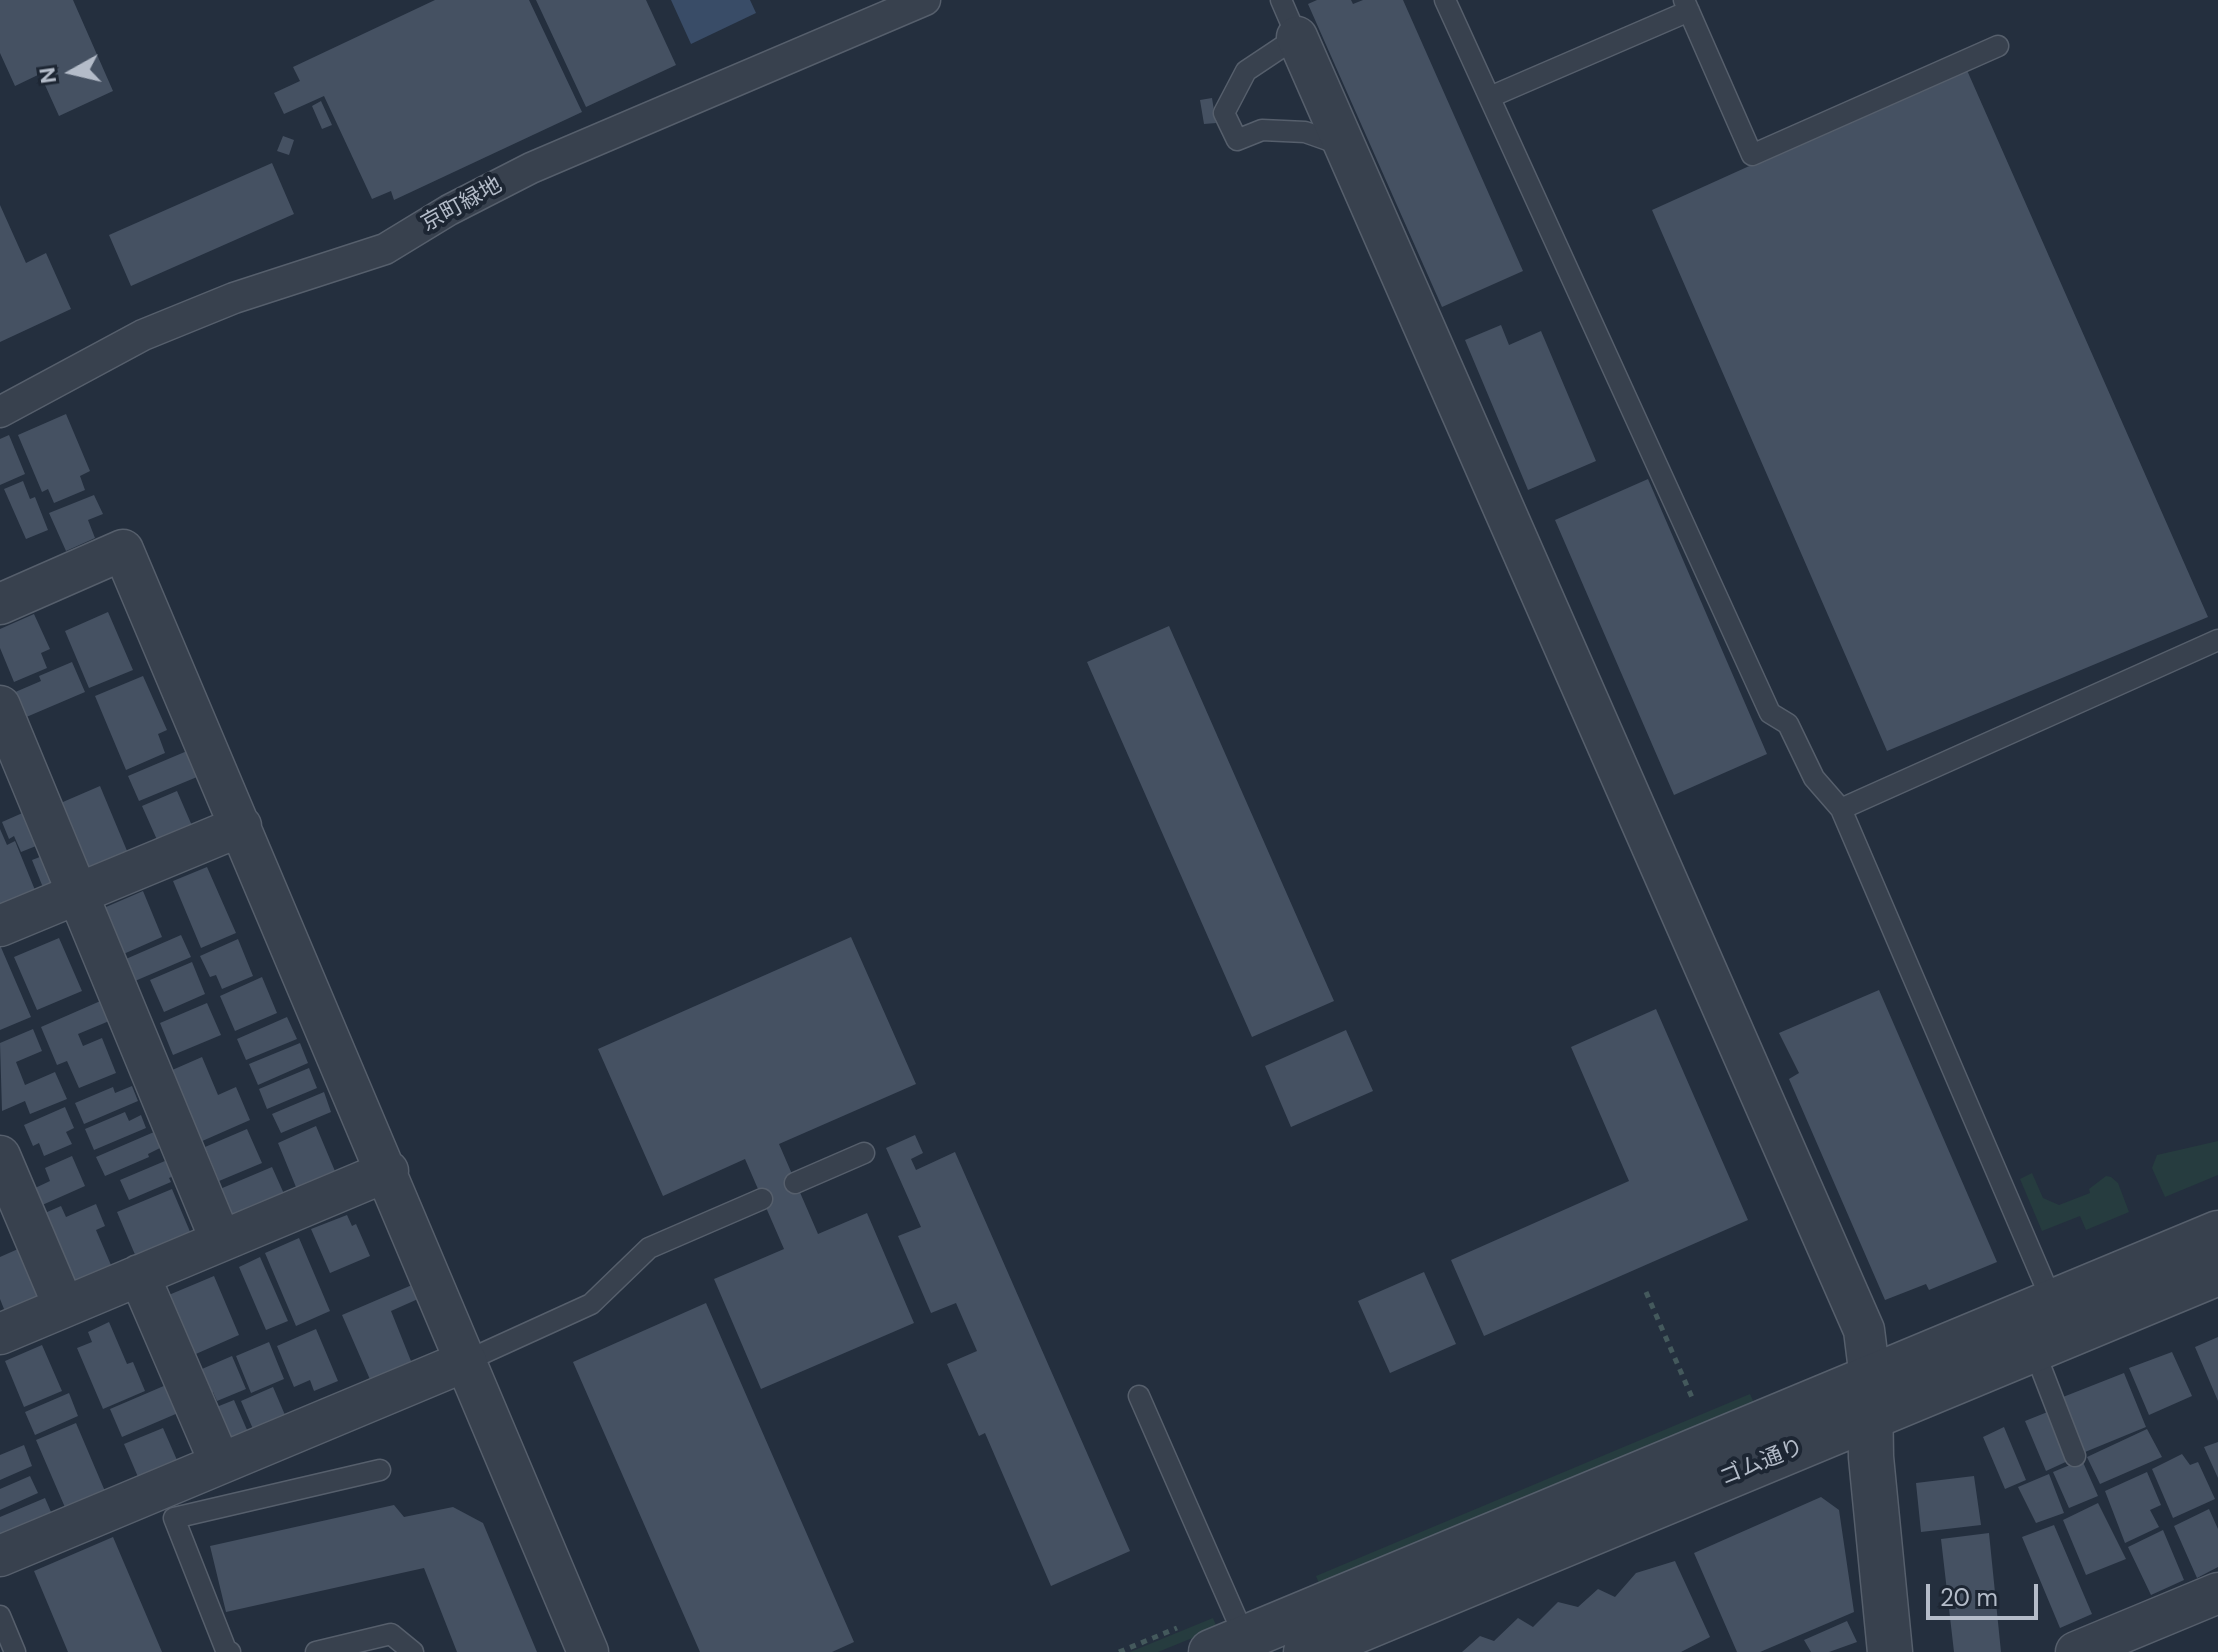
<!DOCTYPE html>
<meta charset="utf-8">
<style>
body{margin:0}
#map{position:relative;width:2218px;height:1652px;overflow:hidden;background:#242f3e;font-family:"DM Sans",sans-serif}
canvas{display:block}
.north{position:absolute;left:32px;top:32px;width:80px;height:80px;-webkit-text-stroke:6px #1d2633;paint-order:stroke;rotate:262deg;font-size:22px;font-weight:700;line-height:32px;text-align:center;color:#b4bcc9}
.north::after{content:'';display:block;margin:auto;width:28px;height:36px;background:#b4bcc9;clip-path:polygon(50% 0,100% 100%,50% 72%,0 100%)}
.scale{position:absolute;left:1926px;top:1584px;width:112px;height:36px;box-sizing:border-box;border:4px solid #b4bcc9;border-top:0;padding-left:10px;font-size:24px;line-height:28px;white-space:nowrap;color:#b4bcc9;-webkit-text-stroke:6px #1d2633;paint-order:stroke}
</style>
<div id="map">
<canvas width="2218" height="1652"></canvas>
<div class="north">N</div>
<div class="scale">20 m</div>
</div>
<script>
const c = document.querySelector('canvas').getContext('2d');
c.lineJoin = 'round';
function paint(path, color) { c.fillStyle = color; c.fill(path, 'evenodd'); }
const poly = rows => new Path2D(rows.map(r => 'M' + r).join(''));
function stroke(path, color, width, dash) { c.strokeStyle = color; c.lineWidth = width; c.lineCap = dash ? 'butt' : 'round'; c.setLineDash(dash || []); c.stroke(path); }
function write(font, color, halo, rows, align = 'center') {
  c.font = font + ' "DM Sans","Noto Sans JP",sans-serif'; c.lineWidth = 8; c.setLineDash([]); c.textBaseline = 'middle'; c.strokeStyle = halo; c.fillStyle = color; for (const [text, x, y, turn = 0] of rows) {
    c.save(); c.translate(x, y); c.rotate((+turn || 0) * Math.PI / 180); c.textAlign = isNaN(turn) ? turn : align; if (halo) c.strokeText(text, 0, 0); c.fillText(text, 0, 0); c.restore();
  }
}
const green = poly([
 [2218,1141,2218,1175,2165,1197,2152,1168,2157,1155],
 [2032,1173,2043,1198,2059,1205,2090,1193,2089,1189,2106,1176,2111,1177,2118,1183,2129,1212,2086,1230,2080,1216,2042,1231,2020,1179],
 [1750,1394,1755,1405,1320,1586,1316,1576],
 [1213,1618,1217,1628,1158,1652,1130,1652]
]);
const water = poly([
 [671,0,750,0,756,13,691,44]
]);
const building = poly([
 [0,0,73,0,113,91,59,116,40,74,15,86,0,53],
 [435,0,529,0,582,112,394,200,391,191,372,199,324,96,284,114,274,93,300,81,293,67],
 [536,0,646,0,676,65,586,107],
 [1317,0,1351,0,1353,4,1363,0,1403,0,1523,271,1442,307,1308,4],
 [1966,68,2208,617,1887,751,1652,210],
 [1212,98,1216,123,1204,124,1200,100],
 [321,101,332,125,322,129,312,106],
 [283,136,294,140,289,155,277,151],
 [272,163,294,214,131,286,109,235],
 [0,205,26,263,46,253,71,309,0,342],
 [1501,325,1509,345,1541,331,1596,461,1528,490,1465,340],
 [66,414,90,471,80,476,85,490,54,503,48,489,42,492,18,435],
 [9,435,25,474,0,485,0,439],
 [1648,479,1767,754,1674,795,1555,520],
 [23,481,30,499,35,497,48,530,26,539,4,489],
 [94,495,103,514,88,520,95,538,66,551,49,513],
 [108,612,133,670,89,688,65,631],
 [34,614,50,649,41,653,47,668,14,682,0,648,0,629],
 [1169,626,1334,1001,1252,1037,1087,662],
 [72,662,85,692,24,718,13,693,41,681,39,676],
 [143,676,167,730,158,734,165,753,126,770,95,696],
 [187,751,197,777,139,801,128,776],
 [100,786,130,858,86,876,56,805],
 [177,791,193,828,158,842,142,806],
 [27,811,41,844,21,852,14,836,9,839,2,822],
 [0,829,7,845,15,841,37,895,0,911],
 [45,855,57,885,44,890,32,860],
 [207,867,236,933,201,948,173,881],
 [143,891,162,937,119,956,99,910],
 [181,935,191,957,128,984,119,962],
 [851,937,916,1084,779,1144,818,1234,867,1213,914,1323,761,1389,714,1279,784,1249,745,1159,663,1196,598,1049],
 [59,938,82,991,37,1010,14,957],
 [238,939,253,976,222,989,216,975,210,977,200,956],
 [0,945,31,1017,0,1030],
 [192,962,205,994,164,1012,150,980],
 [262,977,277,1013,235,1031,220,996],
 [1879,990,1997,1262,1929,1290,1926,1284,1885,1300,1789,1079,1799,1073,1779,1033],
 [105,999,114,1019,78,1034,83,1046,102,1038,116,1073,79,1088,67,1061,57,1065,41,1027],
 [207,1003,221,1035,173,1055,160,1023],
 [1656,1009,1748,1220,1484,1336,1451,1260,1629,1181,1571,1047],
 [287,1017,297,1039,246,1060,237,1039],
 [33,1029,42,1051,16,1062,25,1085,55,1072,67,1099,30,1114,25,1101,2,1111,0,1043],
 [1346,1030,1373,1091,1291,1127,1265,1066],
 [300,1043,308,1063,258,1085,249,1064],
 [202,1057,218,1095,236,1087,250,1120,200,1142,170,1071],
 [309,1068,317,1088,267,1109,259,1089],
 [132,1086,138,1101,84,1124,75,1103,113,1087,115,1093],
 [324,1092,331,1112,281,1133,272,1114],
 [65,1107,74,1128,66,1132,72,1144,44,1156,39,1143,33,1146,24,1125],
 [125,1112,129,1121,141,1115,146,1128,94,1150,85,1129],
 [316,1126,337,1176,298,1192,278,1143],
 [247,1129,262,1163,219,1181,205,1147],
 [154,1132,160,1148,148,1154,149,1157,105,1176,96,1157],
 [915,1135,923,1153,911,1159,916,1170,955,1152,1130,1551,1051,1586,985,1433,979,1436,947,1364,977,1351,956,1303,931,1313,898,1236,921,1227,886,1148],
 [72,1156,85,1186,40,1206,33,1189,50,1181,45,1168],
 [172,1158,178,1174,169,1178,171,1182,129,1200,120,1180],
 [272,1167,285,1196,233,1218,220,1189],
 [172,1189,191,1234,136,1257,117,1212],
 [96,1204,105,1226,96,1230,111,1265,75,1281,63,1252,55,1255,38,1216,61,1206,66,1217],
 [347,1215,352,1226,356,1224,370,1256,330,1273,311,1229],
 [299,1238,330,1311,296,1326,265,1253],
 [18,1249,40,1300,6,1314,0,1299,0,1257],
 [260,1257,288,1321,266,1330,239,1267],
 [1424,1272,1456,1344,1390,1373,1358,1301],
 [214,1276,239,1335,189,1357,164,1297],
 [412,1285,418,1299,391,1311,413,1366,372,1384,342,1315],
 [706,1303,854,1642,832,1652,700,1652,573,1362],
 [109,1322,127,1364,133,1362,145,1391,103,1409,77,1348,92,1342,88,1332],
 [316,1329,338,1381,314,1391,310,1380,294,1387,277,1346],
 [2218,1337,2218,1401,2195,1347],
 [269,1342,284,1379,251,1393,236,1356],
 [42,1345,62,1391,24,1407,5,1361],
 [2172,1352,2192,1396,2149,1415,2129,1368],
 [232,1356,246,1389,217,1401,213,1392,205,1396,195,1372],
 [2124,1373,2146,1427,2085,1452,2063,1397],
 [166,1385,178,1413,122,1437,110,1409],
 [273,1387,288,1422,256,1436,241,1401],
 [69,1393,78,1416,35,1435,25,1412],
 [234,1400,251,1439,231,1448,214,1408],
 [2050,1411,2070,1460,2046,1471,2025,1421],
 [76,1423,107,1496,67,1512,36,1440],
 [2004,1427,2026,1480,2005,1489,1983,1437],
 [163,1428,180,1467,141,1484,124,1444],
 [2147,1429,2162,1457,2100,1484,2087,1457],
 [2218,1442,2218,1478,2204,1447],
 [24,1445,32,1466,0,1480,0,1455],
 [2182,1454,2190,1465,2198,1462,2215,1499,2173,1518,2152,1469],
 [2082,1460,2098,1496,2069,1508,2053,1472],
 [2147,1472,2161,1505,2150,1510,2159,1527,2125,1543,2105,1491],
 [2049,1474,2064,1513,2036,1523,2018,1487],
 [30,1476,38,1493,0,1510,0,1489],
 [1974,1476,1981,1525,1921,1532,1916,1483],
 [1821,1497,1839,1510,1854,1612,1760,1652,1737,1652,1694,1553],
 [45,1498,54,1519,0,1542,0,1517],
 [2098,1503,2126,1559,2086,1575,2063,1520],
 [394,1505,404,1517,453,1507,483,1523,537,1652,457,1652,424,1568,226,1612,210,1546],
 [2209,1509,2218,1529,2218,1567,2197,1578,2174,1526],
 [2054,1525,2092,1614,2060,1628,2022,1537],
 [2163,1530,2184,1580,2151,1595,2128,1547],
 [1989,1533,2001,1652,1954,1652,1941,1539],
 [113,1537,162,1652,68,1652,34,1571],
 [1675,1561,1710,1637,1681,1652,1462,1652,1480,1636,1494,1641,1518,1618,1533,1627,1558,1602,1578,1607,1598,1589,1615,1597,1636,1573],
 [1847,1621,1857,1642,1829,1652,1811,1652,1804,1640]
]);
const path = poly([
 [1646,1292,1694,1402],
 [1119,1652,1177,1628]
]);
const service = poly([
 [1281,0,1297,37,1246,71,1224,113,1237,140,1262,130,1305,132,1342,145],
 [1445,0,1770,713,1788,724,1814,778,1841,809,2052,1301],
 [1684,0,1752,155,1998,46],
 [1490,97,1689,11],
 [1841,809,2218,640],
 [795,1183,864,1153],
 [2034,1350,2075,1456],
 [466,1361,591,1304,649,1248,762,1199],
 [1139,1396,1245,1638],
 [0,1616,15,1652],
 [230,1652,226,1650,174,1518,380,1470],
 [316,1652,391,1634,413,1652]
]);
const pedestrian = poly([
 [0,412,143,335,234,298,385,249,449,210,531,168,925,0]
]);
const minor = poly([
 [1297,37,1864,1330,1870,1378],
 [0,604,123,550,588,1652],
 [0,706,221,1241],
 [0,926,241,826],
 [0,1156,64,1307],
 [139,1275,220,1463],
 [0,1334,388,1171],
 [0,1556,466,1361],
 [2076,1652,2218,1593]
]);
const tertiary = poly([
 [1870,1392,1871,1457,1890,1652],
 [1211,1652,2218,1233],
 [1306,1652,2218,1273]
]);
const streetNames = [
 ["京町緑地",462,205,-29],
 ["ゴム通り",1762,1463,-22]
];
paint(green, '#263c3f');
paint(water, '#394c67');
paint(building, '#455162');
stroke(service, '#565f6c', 23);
stroke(pedestrian, '#565f6c', 33);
stroke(minor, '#565f6c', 43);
stroke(tertiary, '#565f6c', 47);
stroke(path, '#44595c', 5, [6, 6]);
stroke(service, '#38414e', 20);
stroke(pedestrian, '#38414e', 30);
stroke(minor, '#38414e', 40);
stroke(tertiary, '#38414e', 44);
write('22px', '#b4bcc9', '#1d2633', streetNames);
</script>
